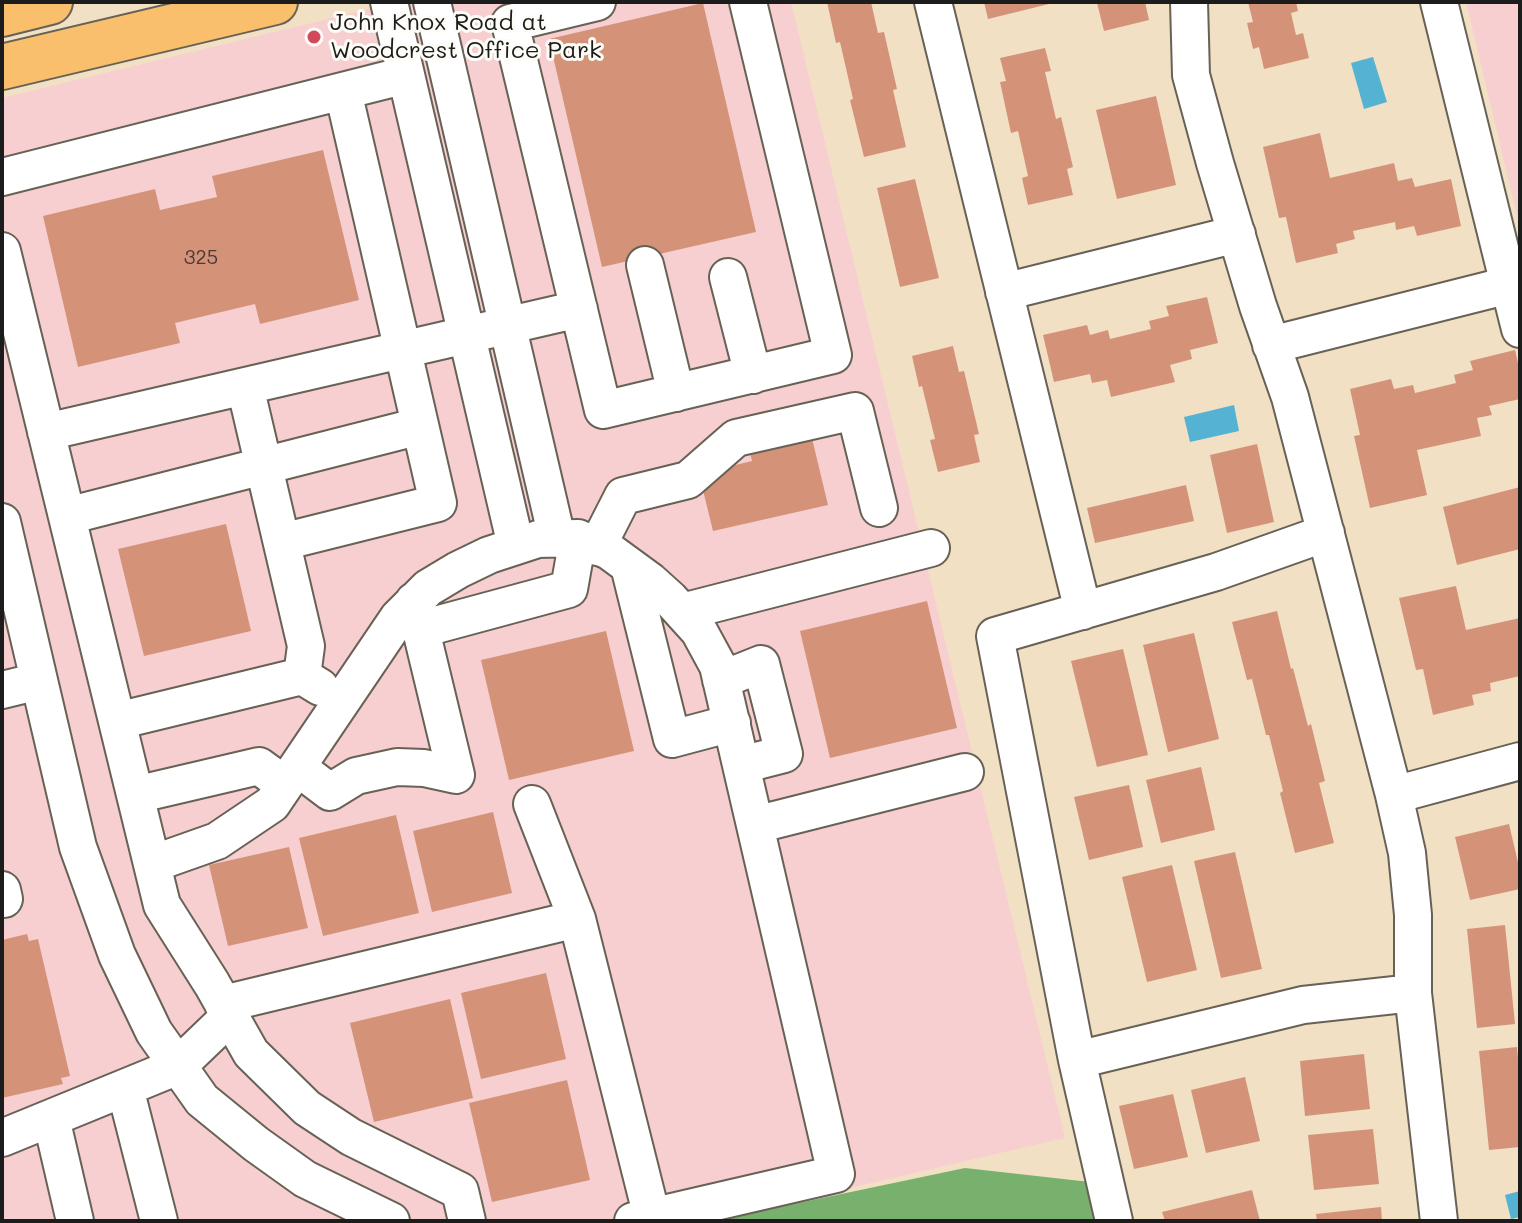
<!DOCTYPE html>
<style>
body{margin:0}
#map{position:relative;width:1522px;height:1223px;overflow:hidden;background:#f1e0c3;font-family:Mali,sans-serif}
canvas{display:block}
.frame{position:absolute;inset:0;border:4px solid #1c1c1c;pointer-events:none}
</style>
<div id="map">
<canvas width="1522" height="1223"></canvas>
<div class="frame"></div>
</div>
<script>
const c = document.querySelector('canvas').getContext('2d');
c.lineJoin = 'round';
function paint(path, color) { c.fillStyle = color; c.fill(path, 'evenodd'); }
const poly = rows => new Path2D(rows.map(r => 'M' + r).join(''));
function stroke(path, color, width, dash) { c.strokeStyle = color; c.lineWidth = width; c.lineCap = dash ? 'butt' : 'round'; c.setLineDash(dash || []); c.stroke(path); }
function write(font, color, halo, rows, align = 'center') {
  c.font = font + ' Mali,sans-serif'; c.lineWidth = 6; c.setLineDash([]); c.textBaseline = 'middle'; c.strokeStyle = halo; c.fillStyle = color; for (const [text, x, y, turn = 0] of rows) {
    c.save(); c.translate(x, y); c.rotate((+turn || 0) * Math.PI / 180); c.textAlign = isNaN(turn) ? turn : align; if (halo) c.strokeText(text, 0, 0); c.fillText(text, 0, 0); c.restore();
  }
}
const built = poly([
 [398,2,791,2,1065,1138,707,1221,2,1221,2,98],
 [1466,2,1520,2,1520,228]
]);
const forest = poly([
 [965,1168,1090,1182,1103,1221,713,1221]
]);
const water = poly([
 [1373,57,1387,102,1364,109,1351,63],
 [1234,405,1239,431,1190,442,1184,417],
 [1520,1191,1520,1217,1511,1219,1505,1195]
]);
const building = poly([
 [827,2,871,2,878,33,884,32,897,89,893,90,906,147,864,157,850,100,853,99,840,42,836,43],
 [984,2,1053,2,1053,3,988,19],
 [1101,2,1145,2,1149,20,1104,31,1097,3],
 [1248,2,1296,2,1298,11,1291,13,1296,35,1303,33,1309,58,1264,69,1259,47,1253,49,1247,23,1253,22],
 [703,3,756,232,602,267,549,39],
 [1045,48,1051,71,1045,72,1056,119,1061,117,1073,167,1067,169,1073,195,1028,205,1022,178,1028,176,1018,131,1011,133,1000,82,1006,81,1000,58],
 [1156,96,1176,185,1117,199,1096,110],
 [1320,133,1330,178,1394,163,1398,181,1412,178,1415,187,1451,179,1461,226,1417,236,1414,226,1396,230,1395,222,1353,231,1355,239,1336,244,1338,253,1296,263,1286,217,1279,218,1263,147],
 [323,150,359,300,260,324,255,304,175,323,180,343,78,367,43,216,155,189,160,210,217,197,212,176],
 [915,179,939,278,900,287,877,188],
 [1207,297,1218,343,1190,350,1192,359,1170,365,1175,382,1111,397,1107,380,1092,383,1090,374,1054,382,1043,335,1087,325,1090,335,1108,330,1110,339,1151,329,1149,321,1169,316,1166,306],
 [953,346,959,372,964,371,979,434,974,435,980,462,938,472,930,440,935,439,922,386,919,387,912,356],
 [1515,350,1520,372,1520,399,1489,406,1492,415,1477,418,1481,436,1417,450,1427,495,1370,508,1354,436,1360,435,1350,389,1391,379,1394,389,1413,385,1415,393,1456,383,1454,375,1473,370,1470,361],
 [810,430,828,505,713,531,701,482,715,470,752,461,748,444],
 [1257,444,1274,522,1227,533,1210,455],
 [1186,485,1194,521,1095,543,1087,508],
 [1520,487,1520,549,1457,565,1443,507],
 [226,524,251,631,144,656,118,549],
 [1456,586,1466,630,1520,618,1520,676,1490,683,1491,691,1472,695,1474,705,1433,715,1423,669,1416,670,1399,598],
 [927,601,957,728,830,758,800,631],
 [1277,611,1291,669,1293,668,1308,726,1311,724,1325,781,1319,783,1334,843,1295,853,1280,793,1283,791,1269,735,1266,735,1252,679,1247,680,1232,622],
 [606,631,634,751,509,780,481,660],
 [1194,633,1219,739,1168,752,1143,645],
 [1123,649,1148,755,1097,767,1071,661],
 [1201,767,1215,830,1161,843,1146,780],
 [1129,785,1143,847,1089,860,1074,797],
 [493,812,512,893,432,912,413,831],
 [396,815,419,913,323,936,299,838],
 [1509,824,1520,871,1520,889,1470,900,1455,837],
 [289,847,308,928,228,946,209,865],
 [1235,852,1262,969,1221,978,1194,861],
 [1172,865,1197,970,1147,982,1122,877],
 [1505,925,1515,1024,1477,1028,1467,929],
 [27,934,29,941,38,939,70,1076,61,1078,63,1084,2,1098,2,940],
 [546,973,566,1059,481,1079,461,993],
 [450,999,473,1098,374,1122,350,1023],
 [1517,1047,1520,1081,1520,1147,1489,1150,1479,1051],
 [1364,1054,1370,1109,1305,1116,1300,1061],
 [1245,1077,1260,1141,1206,1153,1191,1090],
 [567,1080,590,1180,492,1202,469,1103],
 [1173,1094,1188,1157,1134,1169,1119,1106],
 [1373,1129,1379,1184,1314,1190,1308,1135],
 [1252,1190,1260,1221,1165,1221,1162,1212],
 [1381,1207,1382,1221,1317,1221,1316,1214]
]);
const minor = poly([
 [389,2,516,546],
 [432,2,557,538],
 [597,2,510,23,603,410,833,355,748,2],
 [933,2,1083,611],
 [1189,2,1191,75,1215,163,1258,306,1290,397,1394,795,1407,853,1413,915,1413,993,1439,1221],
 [2,177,406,75],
 [2,251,162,905,212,984,251,1053,307,1108,351,1137,460,1191,467,1221],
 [645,265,676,393],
 [728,277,753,375],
 [1509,285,1520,329],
 [1004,292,1237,234],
 [1271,345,1509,285,1439,2],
 [245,386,306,646,302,676],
 [46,432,579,309],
 [67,516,420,426],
 [2,522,78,847,117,955,154,1032,202,1100,256,1144,305,1179,391,1221],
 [282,542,438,503,343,91],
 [597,547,623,496,688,480,736,438,855,411,879,508],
 [629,566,672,739,732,723],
 [682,612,931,548],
 [421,629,569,589,578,538],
 [721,680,761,664,784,754,741,765],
 [2,690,39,681],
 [117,721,302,676,320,687],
 [297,767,330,792,356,776,397,767,424,768,456,775,414,601],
 [135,795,259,766,285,785],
 [1394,795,1520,761],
 [532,804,577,919,652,1217],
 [755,825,965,772],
 [152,864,217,841,272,804,398,618,428,588,458,570,489,555,538,539,578,538,609,551,650,581,670,599,699,631,718,666,836,1174,633,1221],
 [2,890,4,899,2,899],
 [223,1004,577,919],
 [1077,1060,1303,1005,1413,993],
 [125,1088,159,1221],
 [51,1118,75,1221],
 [2,1138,178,1066,230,1016],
 [1114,1221,1077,1060,995,636,1216,572,1326,533]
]);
const major = poly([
 [2,14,50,2],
 [2,67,275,2]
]);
const markers = [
 [314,37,8,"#d1495b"]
];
const numberNames = [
 ["325",201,258]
];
const poiNames = [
 ["John Knox Road at",330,23],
 ["Woodcrest Office Park",330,51]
];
paint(built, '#f7cfd0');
paint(forest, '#78b06e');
paint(water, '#55b2d3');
paint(building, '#d49379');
stroke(minor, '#676156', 40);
stroke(major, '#676156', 48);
stroke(minor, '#fff', 36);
stroke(major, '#f9bf6d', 44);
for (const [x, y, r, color] of markers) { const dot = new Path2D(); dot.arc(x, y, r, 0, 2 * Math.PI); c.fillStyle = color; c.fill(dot); stroke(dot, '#fdfcf7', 3); }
write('20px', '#4a3a33', null, numberNames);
write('24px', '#1c1c1c', '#fdfcf7', poiNames, 'left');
</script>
